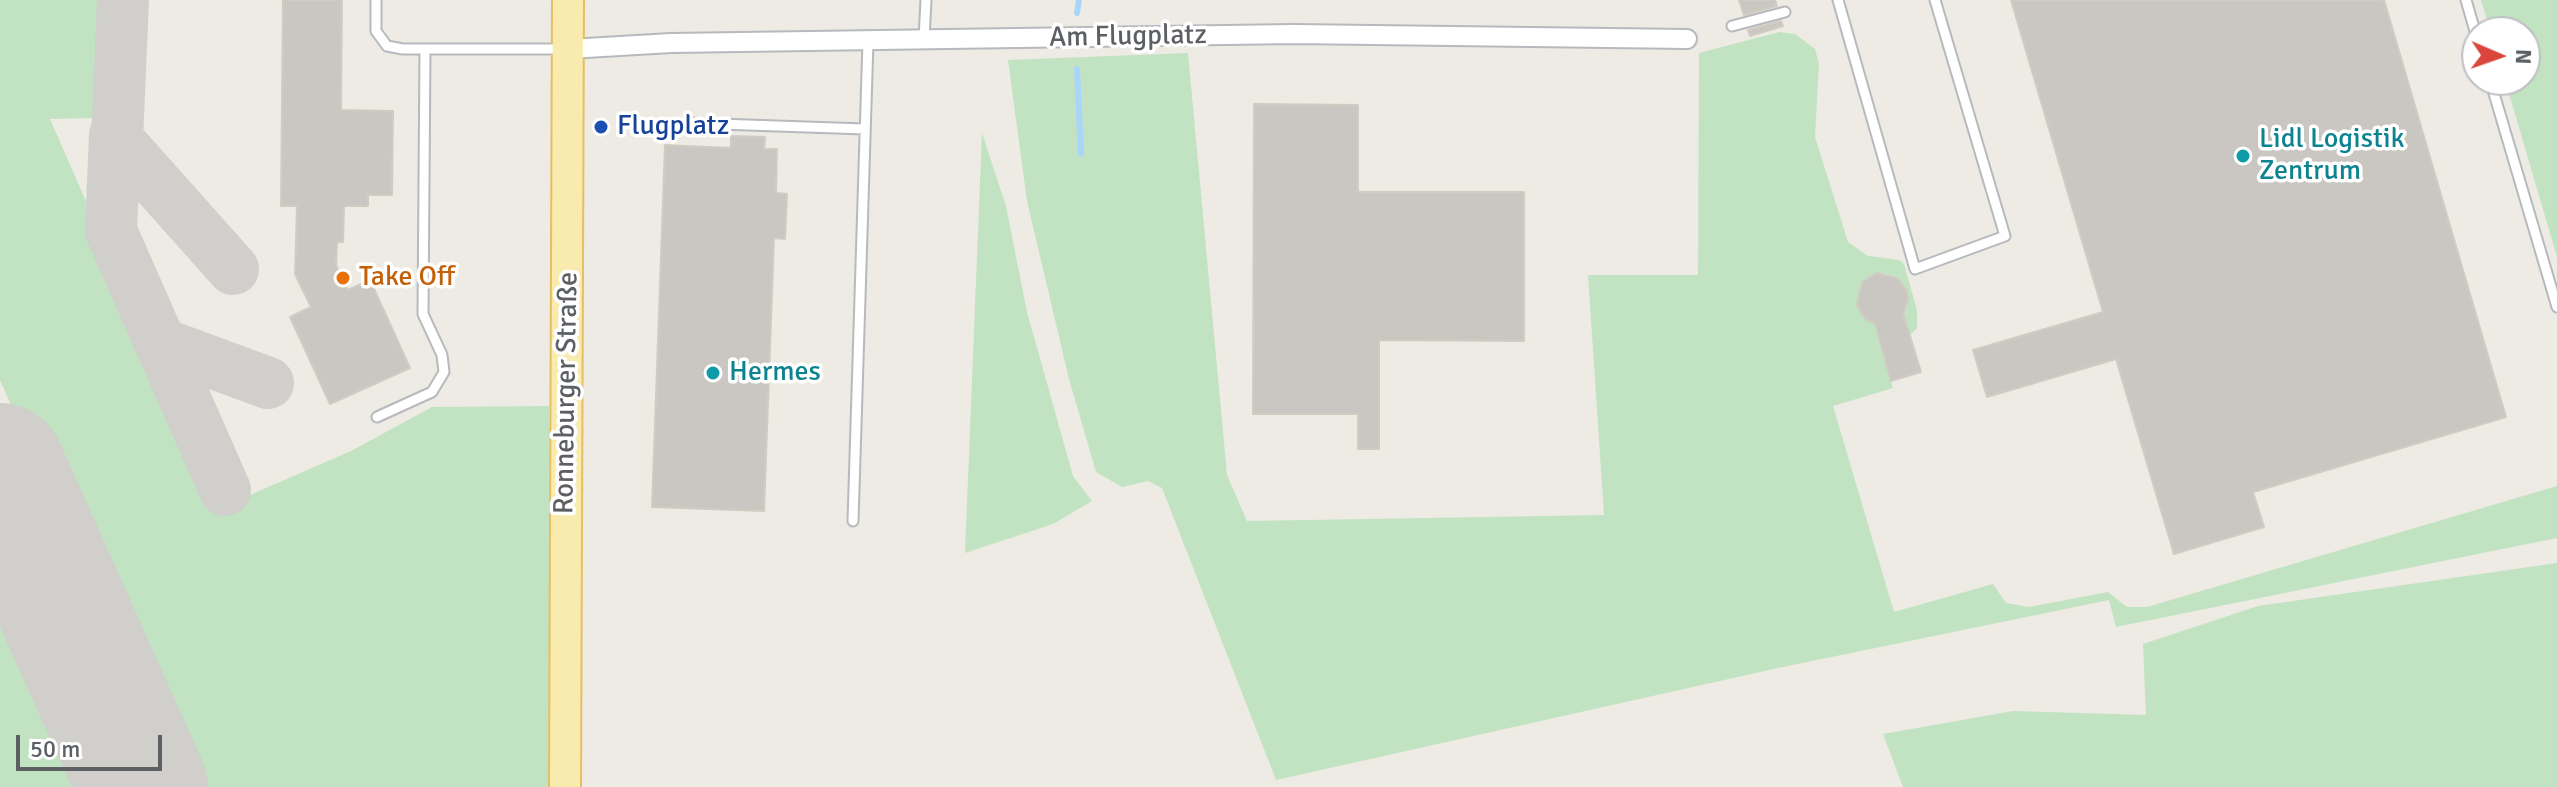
<!DOCTYPE html>
<meta charset="utf-8">
<style>
body{margin:0}
#map{position:relative;width:2557px;height:787px;overflow:hidden;background:#edebe3;font-family:Signika,sans-serif}
canvas{display:block}
.north{position:absolute;left:2461px;top:16px;width:80px;height:80px;box-sizing:border-box;background:#fff;border:2px solid #bebfc1;border-radius:50%;rotate:92deg;font-size:22px;font-weight:700;line-height:32px;text-align:center;color:#5c5f63}
.north::after{content:'';display:block;margin:auto;width:28px;height:36px;background:#db463c;clip-path:polygon(50% 0,100% 100%,50% 72%,0 100%)}
.scale{position:absolute;left:16px;top:735px;width:146px;height:36px;box-sizing:border-box;border:4px solid #5c5f63;border-top:0;padding-left:10px;font-size:24px;line-height:28px;white-space:nowrap;color:#5c5f63;-webkit-text-stroke:6px #fff;paint-order:stroke}
</style>
<div id="map">
<canvas width="2557" height="787"></canvas>
<div class="north">N</div>
<div class="scale">50 m</div>
</div>
<script>
const c = document.querySelector('canvas').getContext('2d');
c.lineJoin = 'round';
function paint(path, color) { c.fillStyle = color; c.fill(path, 'evenodd'); }
const poly = rows => new Path2D(rows.map(r => 'M' + r).join(''));
function stroke(path, color, width, dash) { c.strokeStyle = color; c.lineWidth = width; c.lineCap = dash ? 'butt' : 'round'; c.setLineDash(dash || []); c.stroke(path); }
function write(font, color, halo, rows, align = 'center') {
  c.font = font + ' Signika,sans-serif'; c.lineWidth = 7; c.setLineDash([]); c.textBaseline = 'middle'; c.strokeStyle = halo; c.fillStyle = color; for (const [text, x, y, turn = 0] of rows) {
    c.save(); c.translate(x, y); c.rotate((+turn || 0) * Math.PI / 180); c.textAlign = isNaN(turn) ? turn : align; if (halo) c.strokeText(text, 0, 0); c.fillText(text, 0, 0); c.restore();
  }
}
const green = poly([
 [0,0,111,0,107,91,95,118,50,119,220,508,351,451,432,407,549,406,552,787,181,787,0,380],
 [2481,0,2557,0,2557,257,2505,80,2525,80,2525,32,2491,32],
 [1779,32,1795,34,1815,49,1819,64,1815,137,1848,242,1868,256,1899,260,1904,264,1917,310,1917,328,1910,335,1903,313,1908,299,1902,283,1888,274,1877,273,1862,282,1857,305,1865,319,1874,324,1893,388,1833,406,1894,612,1993,584,2006,603,2029,607,2108,592,2127,607,2147,607,2557,486,2557,538,2116,627,2109,600,1778,668,1276,780,1162,488,1148,481,1122,487,1096,472,1069,379,1027,201,1008,60,1188,53,1227,475,1247,521,1604,515,1588,275,1698,275,1699,53],
 [982,133,1006,206,1027,312,1073,476,1092,501,1053,524,965,553],
 [0,553,105,787,0,787],
 [2557,563,2557,787,1903,787,1883,734,2013,711,2146,715,2143,644,2258,606]
]);
const stream = poly([
 [1077,13,1079,0],
 [1077,69,1081,154]
]);
const taxiway = poly([
 [123,0,117,139,233,269],
 [115,135,111,231,225,490],
 [158,339,165,345,268,383]
]);
const runway = poly([
 [0,468,143,787]
]);
const building = poly([
 [283,0,342,0,341,110,393,111,392,195,368,195,368,206,344,206,343,242,337,242,336,265,348,290,370,280,410,368,330,404,290,317,311,307,295,274,297,206,281,206,283,0],
 [1739,0,1775,0,1777,6,1744,15,1739,0],
 [2011,0,2384,0,2506,417,2253,492,2264,527,2174,554,2116,359,1987,397,1973,350,2103,312,2011,0],
 [1781,21,1783,26,1750,36,1748,30,1781,21],
 [1254,104,1358,105,1358,192,1524,192,1524,341,1379,340,1379,449,1358,449,1358,414,1253,414,1254,104],
 [731,136,765,137,764,149,777,149,776,193,787,194,785,239,774,238,764,511,652,507,665,145,731,148,731,136],
 [1877,273,1897,278,1906,289,1908,299,1903,313,1921,372,1891,381,1875,324,1865,319,1857,305,1862,282,1877,273]
]);
const service = poly([
 [376,0,376,31,387,46,403,49,565,49],
 [1838,0,1915,269,2005,236,1935,0],
 [2466,0,2477,38],
 [1732,26,1785,12],
 [924,39,926,0],
 [2490,80,2557,307],
 [689,123,865,129],
 [377,417,432,392,444,372,442,355,423,314,425,49],
 [853,521,868,41]
]);
const minor = poly([
 [569,49,671,43,1294,34,1687,39]
]);
const primary = poly([
 [565,787,568,0]
]);
const markers = [
 [601,127,8,"#1a4fb4"],
 [2243,156,8,"#0f9aa8"],
 [343,278,8,"#e8710a"],
 [713,373,8,"#0f9aa8"]
];
const streetNames = [
 ["Am Flugplatz",1128,37,-1],
 ["Ronneburger Straße",567,393,-89]
];
const transitNames = [
 ["Flugplatz",617,127]
];
const cultureNames = [
 ["Lidl Logistik",2259,140],
 ["Zentrum",2259,172],
 ["Hermes",729,373]
];
const foodNames = [
 ["Take Off",359,278]
];
paint(green, '#c2e3c2');
stroke(stream, '#a9d6f8', 6);
stroke(taxiway, '#d0cfcb', 52);
stroke(runway, '#d0cfcb', 130);
paint(building, '#cac7c2');
stroke(building, '#d1ccc2', 2);
stroke(service, '#b6b9bd', 13);
stroke(minor, '#b6b9bd', 22);
stroke(primary, '#e6bf64', 34);
stroke(service, '#fff', 9);
stroke(minor, '#fff', 18);
stroke(primary, '#f8ebad', 30);
for (const [x, y, r, color] of markers) { const dot = new Path2D(); dot.arc(x, y, r, 0, 2 * Math.PI); c.fillStyle = color; c.fill(dot); stroke(dot, '#fff', 3); }
write('28px', '#5c5f63', '#fff', streetNames);
write('28px', '#164399', '#fff', transitNames, 'left');
write('28px', '#0d838f', '#fff', cultureNames, 'left');
write('28px', '#c56008', '#fff', foodNames, 'left');
</script>
